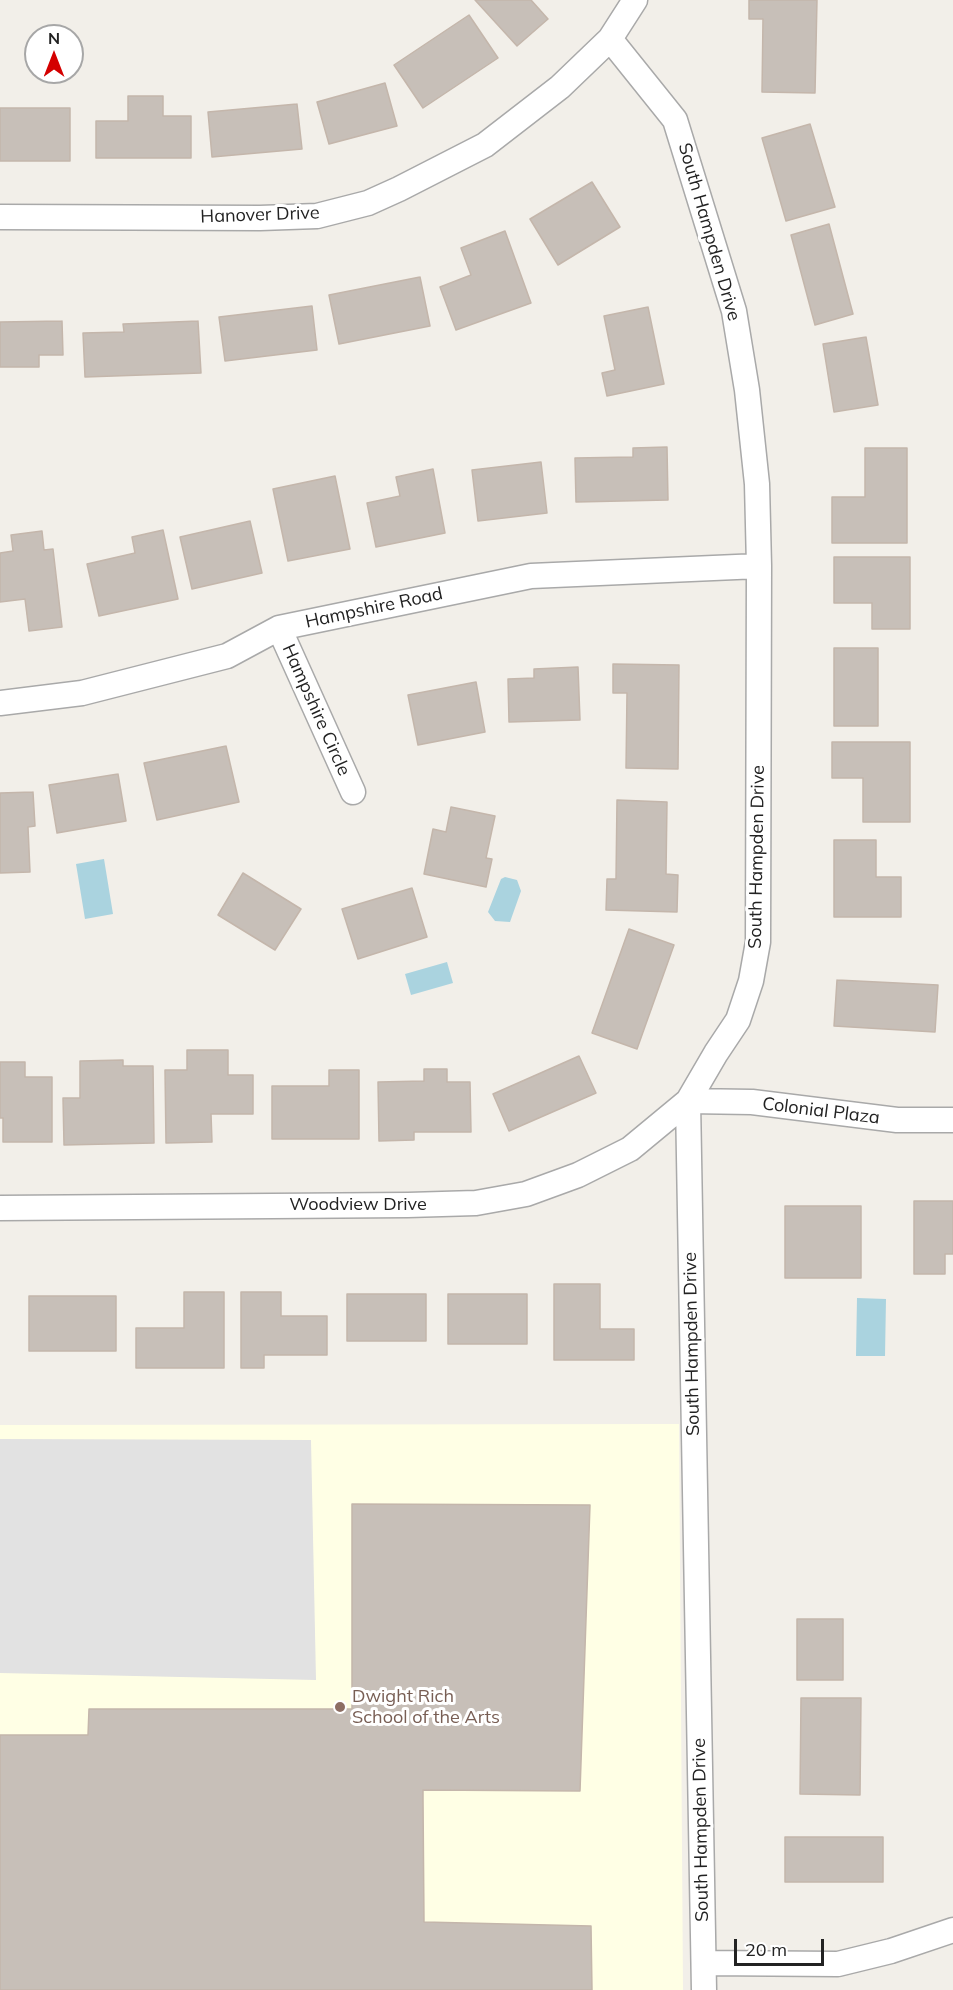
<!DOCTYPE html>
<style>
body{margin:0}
#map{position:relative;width:953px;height:1990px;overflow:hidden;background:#f2efe9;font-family:Mulish,sans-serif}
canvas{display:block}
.north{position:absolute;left:24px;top:24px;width:60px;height:60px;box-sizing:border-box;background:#fff;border:2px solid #a7a7a7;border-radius:50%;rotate:0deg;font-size:16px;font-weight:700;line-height:24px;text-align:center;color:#222}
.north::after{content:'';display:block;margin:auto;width:21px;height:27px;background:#d40000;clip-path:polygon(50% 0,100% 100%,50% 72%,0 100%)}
.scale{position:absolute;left:734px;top:1939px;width:90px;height:27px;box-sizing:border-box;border:3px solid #222;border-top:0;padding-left:8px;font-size:18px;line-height:21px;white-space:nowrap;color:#222;-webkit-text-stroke:4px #fff;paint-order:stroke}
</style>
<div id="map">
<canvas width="953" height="1990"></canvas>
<div class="north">N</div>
<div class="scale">20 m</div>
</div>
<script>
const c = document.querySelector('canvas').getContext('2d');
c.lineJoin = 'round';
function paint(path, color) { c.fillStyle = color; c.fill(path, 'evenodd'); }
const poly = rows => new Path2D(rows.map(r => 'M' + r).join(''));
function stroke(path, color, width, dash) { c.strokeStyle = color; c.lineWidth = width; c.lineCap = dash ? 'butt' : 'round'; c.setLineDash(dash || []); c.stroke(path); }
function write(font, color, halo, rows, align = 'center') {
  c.font = font + ' Mulish,sans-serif'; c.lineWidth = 6; c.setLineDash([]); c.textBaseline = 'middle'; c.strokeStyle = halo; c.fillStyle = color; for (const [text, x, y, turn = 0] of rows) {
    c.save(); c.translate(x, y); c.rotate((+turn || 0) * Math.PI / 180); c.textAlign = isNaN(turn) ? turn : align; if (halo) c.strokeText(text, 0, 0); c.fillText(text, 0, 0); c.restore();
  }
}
const education = poly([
 [679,1424,683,1990,0,1990,0,1425]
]);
const parking = poly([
 [0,1439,311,1440,316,1680,0,1673]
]);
const water = poly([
 [104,859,113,914,85,919,76,864],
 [505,877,517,880,521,891,510,922,495,921,488,912,501,879],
 [447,962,453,983,411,995,405,974],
 [857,1298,886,1299,885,1356,856,1356]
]);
const building = poly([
 [475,0,531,0,548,19,517,46,475,0],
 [749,0,817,0,815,93,762,92,763,19,749,19,749,0],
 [469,15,498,58,423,108,394,65,469,15],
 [385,83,397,126,329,144,317,102,385,83],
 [128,96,163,96,163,116,191,116,191,158,96,158,96,121,128,121,128,96],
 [297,104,302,149,212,157,208,112,297,104],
 [0,108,70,108,70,161,0,161,0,108],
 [810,124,835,207,786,221,762,138,810,124],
 [592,182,620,227,558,265,530,219,592,182],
 [829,224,853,314,815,325,791,235,829,224],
 [505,231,531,303,456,330,440,287,471,275,461,248,505,231],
 [420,277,430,326,339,344,329,295,420,277],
 [312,306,317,350,225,361,219,317,312,306],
 [648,307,664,384,607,396,602,373,615,370,604,316,648,307],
 [62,321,63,355,39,355,39,367,0,367,0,322,62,321],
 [198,321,201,373,85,377,83,333,124,332,123,324,198,321],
 [866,337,878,405,834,412,823,344,866,337],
 [667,447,668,500,576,502,575,458,633,457,633,448,667,447],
 [865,448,907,448,907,543,832,543,832,497,865,497,865,448],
 [541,462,547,513,478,521,472,470,541,462],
 [433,469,445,533,376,547,367,503,400,496,396,477,433,469],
 [335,476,350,549,288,561,273,489,335,476],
 [250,521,262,573,192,589,180,537,250,521],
 [163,530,178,599,99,616,87,564,135,553,132,537,163,530],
 [42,531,44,550,53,549,62,627,29,631,25,599,0,602,0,553,13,551,11,535,42,531],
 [834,557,910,557,910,629,872,629,872,603,834,603,834,557],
 [834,648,878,648,878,726,834,726,834,648],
 [613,664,679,665,678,769,626,768,627,693,613,693,613,664],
 [578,667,580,720,509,722,508,679,534,678,534,669,578,667],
 [476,682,485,732,418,745,408,695,476,682],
 [832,742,910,742,910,822,863,822,863,778,832,778,832,742],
 [226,746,239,802,157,820,144,763,226,746],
 [118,774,126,821,57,833,49,785,118,774],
 [33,792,35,826,28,827,30,872,0,873,0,793,33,792],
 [617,800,667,802,666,874,678,875,677,912,606,910,607,879,616,879,617,800],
 [451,807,495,816,486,858,492,859,486,887,424,874,433,829,446,832,451,807],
 [834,840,876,840,876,877,901,877,901,917,834,917,834,840],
 [243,873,301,909,275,950,218,915,243,873],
 [412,888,427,937,358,959,342,909,412,888],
 [629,929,674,945,637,1049,592,1033,629,929],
 [837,980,938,985,935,1032,834,1026,837,980],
 [187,1050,228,1050,228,1075,253,1075,253,1114,211,1114,212,1142,166,1143,165,1070,187,1070,187,1050],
 [579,1056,596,1093,509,1131,493,1094,579,1056],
 [123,1060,123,1066,153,1066,154,1143,64,1145,63,1098,80,1098,80,1061,123,1060],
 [0,1062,25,1062,25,1077,52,1077,52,1142,3,1142,3,1118,0,1118,0,1062],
 [424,1069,447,1069,447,1082,470,1082,471,1132,414,1132,414,1140,379,1141,378,1082,424,1081,424,1069],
 [329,1070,359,1070,359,1139,272,1139,272,1086,329,1086,329,1070],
 [914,1201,953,1201,953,1254,945,1254,945,1274,914,1274,914,1201],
 [785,1206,861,1206,861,1278,785,1278,785,1206],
 [554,1284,600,1284,600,1329,634,1329,634,1360,554,1360,554,1284],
 [184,1292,224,1292,224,1368,136,1368,136,1328,184,1328,184,1292],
 [241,1292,281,1292,281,1316,327,1316,327,1355,264,1355,264,1368,241,1368,241,1292],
 [347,1294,426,1294,426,1341,347,1341,347,1294],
 [448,1294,527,1294,527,1344,448,1344,448,1294],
 [29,1296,116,1296,116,1351,29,1351,29,1296],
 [352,1504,590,1505,580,1791,423,1790,423,1798,424,1922,591,1926,592,1990,0,1990,0,1735,88,1735,89,1709,352,1709,352,1504],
 [797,1619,843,1619,843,1680,797,1680,797,1619],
 [801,1698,861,1698,860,1795,800,1794,801,1698],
 [785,1837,883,1837,883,1882,785,1882,785,1837]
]);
const minor = poly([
 [610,39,675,120,734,311,747,390,757,484,759,566,758,942,751,981,738,1020,716,1053,688,1101,704,1990],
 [0,217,260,218,317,216,368,203,399,189,485,145,560,87,610,39,635,0],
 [279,628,353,792],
 [0,703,82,693,227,656,279,628,531,576,759,566],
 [0,1208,408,1205,476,1203,526,1194,578,1175,630,1149,688,1101,752,1102,897,1120,953,1120],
 [704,1963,838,1964,891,1951,953,1930]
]);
const markers = [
 [340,1707,6,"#8d6e63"]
];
const streetNames = [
 ["Hanover Drive",260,215,-2],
 ["South Hampden Drive",709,232,74],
 ["Hampshire Road",374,608,-12],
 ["Hampshire Circle",316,710,66],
 ["South Hampden Drive",757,857,-89],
 ["Colonial Plaza",821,1111,7],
 ["Woodview Drive",358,1205],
 ["South Hampden Drive",692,1344,-91],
 ["South Hampden Drive",701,1830,-91]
];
const educationNames = [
 ["Dwight Rich",352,1697],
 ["School of the Arts",352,1718]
];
paint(education, '#ffffe5');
paint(parking, '#e2e2e2');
paint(water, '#aad3df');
paint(building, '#c7bfb8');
stroke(building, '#c4b6ab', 1.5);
stroke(minor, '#a9a9a9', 27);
stroke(minor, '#fff', 24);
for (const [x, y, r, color] of markers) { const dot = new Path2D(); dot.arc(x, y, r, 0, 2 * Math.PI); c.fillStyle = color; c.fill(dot); stroke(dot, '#fff', 2); }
write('18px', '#222', '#fff', streetNames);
write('18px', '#785e54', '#fff', educationNames, 'left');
</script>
